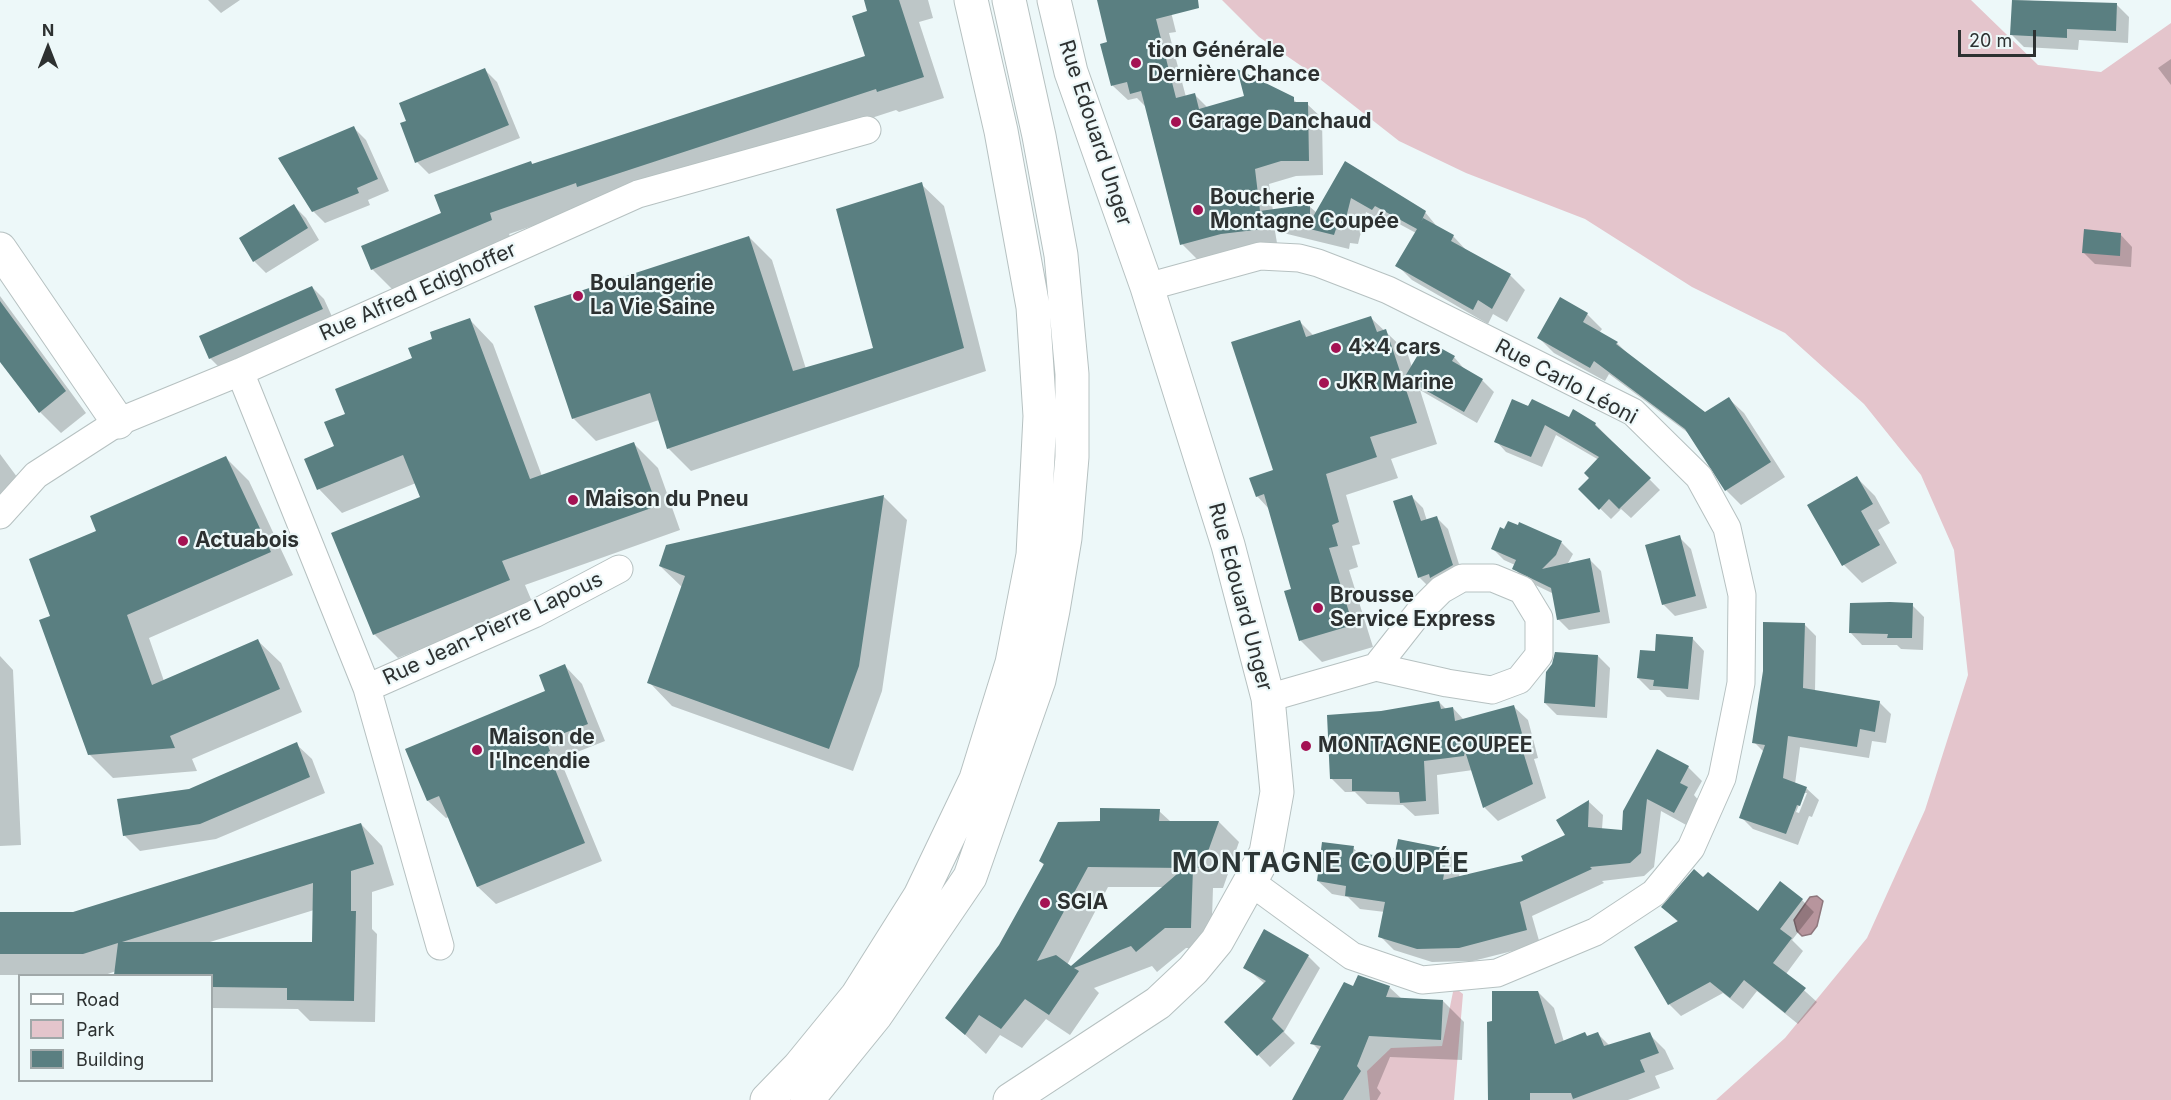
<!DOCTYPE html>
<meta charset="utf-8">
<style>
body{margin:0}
#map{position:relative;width:2171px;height:1100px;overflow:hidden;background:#edf8f9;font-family:Inter,sans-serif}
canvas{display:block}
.legend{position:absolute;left:18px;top:974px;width:195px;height:108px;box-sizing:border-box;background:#edf8f9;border:2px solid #a0a8a9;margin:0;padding:8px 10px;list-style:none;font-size:18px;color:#2d3131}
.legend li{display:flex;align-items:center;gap:12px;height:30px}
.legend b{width:30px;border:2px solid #a0a8a9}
.north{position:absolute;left:18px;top:18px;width:60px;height:60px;-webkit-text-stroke:4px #edf8f9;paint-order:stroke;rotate:0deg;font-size:16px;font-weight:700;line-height:24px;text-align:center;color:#2d3131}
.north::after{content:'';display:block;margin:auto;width:21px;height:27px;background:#2d3131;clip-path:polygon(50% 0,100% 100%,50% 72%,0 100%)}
.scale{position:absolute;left:1958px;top:30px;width:78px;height:27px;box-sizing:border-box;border:3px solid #2d3131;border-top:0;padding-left:8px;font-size:18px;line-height:21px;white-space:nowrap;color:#2d3131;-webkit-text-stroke:4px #edf8f9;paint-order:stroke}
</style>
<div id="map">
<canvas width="2171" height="1100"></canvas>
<ul class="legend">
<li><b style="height:8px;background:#fff"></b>Road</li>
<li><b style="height:16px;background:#e4c5cc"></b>Park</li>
<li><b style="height:16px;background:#5a7f81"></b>Building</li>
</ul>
<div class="north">N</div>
<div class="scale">20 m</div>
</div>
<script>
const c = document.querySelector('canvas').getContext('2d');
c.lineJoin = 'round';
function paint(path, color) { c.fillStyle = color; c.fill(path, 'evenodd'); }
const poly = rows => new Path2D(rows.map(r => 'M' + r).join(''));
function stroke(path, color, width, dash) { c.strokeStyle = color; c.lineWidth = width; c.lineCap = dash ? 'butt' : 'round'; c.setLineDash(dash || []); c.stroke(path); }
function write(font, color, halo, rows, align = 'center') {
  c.font = font + ' Inter,sans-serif'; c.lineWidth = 4.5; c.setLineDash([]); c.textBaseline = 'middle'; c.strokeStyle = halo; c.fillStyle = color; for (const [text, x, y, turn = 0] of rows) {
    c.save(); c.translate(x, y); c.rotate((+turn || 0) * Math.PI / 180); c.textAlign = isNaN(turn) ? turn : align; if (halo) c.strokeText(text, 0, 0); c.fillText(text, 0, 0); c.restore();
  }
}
const green = poly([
 [1222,0,1971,0,2038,65,2101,72,2171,23,2171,1100,1716,1100,1785,1038,1867,938,1925,810,1968,675,1954,550,1921,475,1864,404,1785,333,1692,287,1585,219,1466,173,1399,141,1316,76,1259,37],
 [1454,987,1463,994,1454,1100,1370,1100,1367,1071,1391,1048,1442,1046]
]);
const water = poly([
 [1817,896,1823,901,1817,926,1811,934,1802,936,1797,931,1794,920,1810,897,1817,896]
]);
const shadow = poly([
 [208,0,240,0,221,13],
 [865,0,928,0,933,18,919,22,944,98,899,112,896,110,599,207,596,204,509,234,512,241,393,290,372,269,443,214,531,162,534,166,867,57,869,12],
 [1098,0,1168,0,1176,32,1169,33,1186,97,1195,95,1208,108,1293,99,1298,104,1307,104,1322,118,1323,175,1296,176,1269,184,1273,211,1309,206,1317,213,1345,163,1425,212,1439,229,1453,236,1468,252,1510,275,1525,290,1507,322,1493,314,1488,324,1412,280,1397,265,1416,233,1390,219,1388,224,1366,212,1358,244,1350,243,1349,249,1275,231,1277,243,1237,248,1197,259,1182,244,1147,108,1137,98,1128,100,1113,86,1102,45,1109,43],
 [2014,0,2117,5,2129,17,2128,43,2079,40,2078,50,2024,47,2012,35],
 [2171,59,2171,85,2158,68],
 [485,70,497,82,520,138,429,174,417,162,408,122],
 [354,128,366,140,389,191,368,200,370,205,325,223,313,211],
 [921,184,944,206,986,371,691,471,668,448,659,420,596,441,573,418,749,237,772,260,806,369,874,350],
 [294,206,306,218,319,240,266,273,254,261],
 [2120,234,2132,247,2131,267,2095,264,2083,252],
 [312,287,324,299,334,321,222,370,210,358],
 [0,296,86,413,61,433,40,412,0,360],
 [1587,314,1602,329,1599,333,1617,343,1632,358,1705,414,1729,399,1744,413,1785,477,1741,505,1726,490,1691,435,1609,374,1605,381,1554,353,1539,338],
 [1371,318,1407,352,1412,367,1431,355,1435,347,1454,357,1466,371,1482,380,1494,392,1477,423,1420,390,1437,444,1391,459,1398,478,1346,495,1360,544,1352,546,1358,567,1349,570,1373,647,1322,662,1301,641,1293,590,1270,510,1257,496,1275,471,1300,322,1314,336],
 [470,320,493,344,542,476,634,444,658,468,680,530,525,585,533,604,398,658,374,634,422,498,416,483,342,513,319,489,347,415,434,340],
 [1513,401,1569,419,1595,424,1660,490,1631,518,1621,509,1611,519,1580,489,1591,478,1599,460,1556,435,1542,467,1506,452,1496,441],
 [0,454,23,485,0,502],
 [226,458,249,481,293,575,149,638,164,681,258,641,281,663,302,712,192,759,197,771,113,778,90,755,52,617,98,532],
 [1857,478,1875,496,1890,523,1878,530,1897,563,1862,583,1844,565,1809,505],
 [1411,496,1423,508,1427,521,1437,518,1448,529,1463,577,1430,588,1419,577],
 [884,497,907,520,882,691,853,771,672,706,649,682,683,588,660,566],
 [1520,524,1562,543,1573,554,1567,565,1590,560,1601,571,1610,623,1569,630,1558,619,1554,594,1525,580,1514,568,1515,565,1504,560,1493,549,1505,531,1518,527],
 [1679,537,1691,549,1707,608,1675,616,1663,604],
 [1912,605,1924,617,1923,650,1901,649,1897,645,1862,645,1850,632],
 [1804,624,1816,636,1815,692,1879,702,1891,714,1886,743,1872,741,1869,758,1800,747,1795,784,1806,788,1819,800,1812,817,1809,816,1798,845,1753,829,1741,817,1764,752,1754,742],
 [1804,793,1807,793,1799,813,1796,812],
 [1692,638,1704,651,1699,700,1667,697,1660,690,1650,690,1638,678,1656,653],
 [0,656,13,670,21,845,0,846],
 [1598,656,1610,668,1607,718,1557,715,1545,703,1553,665],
 [565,666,582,684,605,741,562,758,566,768,564,769,602,861,496,904,478,887,449,817,446,818,428,801,407,750,547,692],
 [1439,702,1446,709,1453,708,1464,720,1514,707,1528,720,1538,758,1534,759,1546,798,1498,821,1485,808,1473,770,1437,775,1439,814,1415,816,1403,805,1367,804,1355,792,1345,792,1331,778,1381,713],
 [296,744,312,759,325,793,216,839,140,851,124,835,190,790],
 [1688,767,1702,781,1694,795,1700,802,1688,826,1661,811,1654,867,1644,876,1602,881,1604,883,1532,916,1540,944,1473,961,1432,962,1394,950,1380,936,1385,912,1360,909,1348,897,1332,894,1318,881,1353,848,1360,854,1395,859,1448,850,1461,864,1459,878,1525,862,1567,836,1558,820,1589,802,1603,815,1602,829,1623,831,1625,812],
 [1159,811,1171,822,1219,822,1239,842,1223,888,1213,888,1211,948,1186,948,1157,972,1152,966,1094,988,1099,993,1070,1035,1046,1019,1022,1048,1000,1035,986,1054,947,1018,1001,946,1044,865,1040,861,1102,823],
 [1108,887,1164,887,1071,968,1067,965],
 [361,824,382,846,394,885,372,892,372,929,377,934,375,1022,310,1021,298,1009,212,1008,212,976,120,976,116,971,105,975,0,975,0,913,73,913],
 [314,910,313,943,210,942],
 [1802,900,1814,912,1792,940,1803,951,1786,974,1817,1002,1798,1024,1757,991,1743,1009,1723,993,1681,1016,1669,1004,1636,947,1679,923,1663,907,1758,913],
 [1308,956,1320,968,1284,1032,1295,1043,1270,1067,1226,1022,1265,984,1245,967],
 [1389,987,1402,999,1443,1001,1464,1022,1462,1060,1390,1057,1377,1088,1381,1093,1377,1100,1294,1100,1320,1051,1312,1043],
 [1538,992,1554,1008,1564,1042,1598,1034,1610,1046,1649,1034,1665,1050,1674,1069,1655,1076,1660,1088,1628,1100,1455,1100,1489,1100]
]);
const building = poly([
 [864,0,899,0,924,77,877,92,876,89,577,187,576,183,490,213,492,220,371,270,361,246,441,213,434,195,531,161,532,164,865,56,852,16,867,11],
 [1097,0,1198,0,1199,8,1156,19,1176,98,1195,93,1199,109,1244,96,1237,69,1294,97,1294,102,1308,102,1309,161,1281,161,1255,169,1260,211,1310,204,1310,222,1345,161,1426,211,1421,222,1423,218,1454,235,1451,241,1511,274,1492,309,1478,300,1473,310,1395,266,1417,229,1375,206,1372,210,1351,198,1343,230,1336,229,1334,235,1261,217,1263,229,1221,234,1180,245,1141,91,1130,94,1127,82,1111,86,1100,44,1107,42],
 [2012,0,2117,3,2116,31,2067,29,2067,38,2010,35],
 [485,68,509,125,415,163,400,123,406,121,399,103],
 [354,126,378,179,357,188,359,193,312,212,278,158],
 [922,182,964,348,667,449,650,393,572,419,534,306,749,236,793,371,873,348,836,209],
 [294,204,308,228,253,262,239,238],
 [2084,229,2121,233,2120,256,2082,253],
 [312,286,323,309,209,359,199,336],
 [1560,297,1588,313,1583,322,1618,342,1616,344,1705,412,1729,397,1771,462,1725,491,1685,429,1594,361,1590,368,1537,338],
 [0,301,66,391,39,413,0,362],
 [1371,316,1377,332,1386,329,1417,423,1370,437,1377,457,1326,474,1339,522,1332,525,1338,546,1329,548,1353,625,1299,641,1284,591,1291,589,1264,494,1256,497,1249,478,1273,470,1231,342,1300,320,1306,337],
 [470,318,530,479,634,442,657,506,502,561,510,580,373,635,331,533,420,497,403,455,317,490,304,459,334,446,324,422,345,414,335,389,412,358,408,348,432,339,430,332],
 [1435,345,1455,356,1452,361,1483,379,1464,412,1404,378,1422,348,1430,353],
 [1512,399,1528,406,1532,399,1569,417,1573,409,1596,423,1595,425,1651,478,1619,509,1609,499,1599,510,1578,489,1589,478,1584,473,1599,457,1545,425,1531,457,1494,442],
 [226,456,271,552,127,615,152,685,258,639,280,689,170,736,175,748,88,755,39,620,50,616,29,559,96,531,90,516],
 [1857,476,1873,504,1861,511,1880,545,1842,566,1807,505],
 [884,495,859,666,829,749,647,683,685,576,659,566,666,545],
 [1412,495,1421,521,1437,516,1453,565,1430,578,1429,574,1418,578,1393,501],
 [1508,521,1518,525,1519,522,1562,541,1556,555,1542,569,1590,558,1600,612,1557,620,1551,588,1512,569,1516,560,1491,549,1500,527,1504,529],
 [1680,535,1696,596,1662,605,1645,545],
 [1890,602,1913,603,1912,638,1887,638,1888,634,1849,633,1850,603],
 [1763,622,1805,623,1803,688,1880,701,1875,732,1860,729,1857,747,1788,736,1783,778,1807,787,1800,806,1797,805,1786,834,1739,818,1765,745,1752,743,1763,671],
 [1656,634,1693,637,1688,689,1653,686,1654,680,1637,678,1640,650,1655,651],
 [1555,652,1598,655,1595,707,1544,703,1546,672,1552,664],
 [565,664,588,724,546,740,550,751,548,752,585,843,477,887,439,796,427,801,405,749,545,691,539,675],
 [1439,701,1441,709,1453,707,1455,721,1514,705,1525,744,1521,745,1533,784,1483,808,1465,751,1464,756,1424,761,1426,801,1400,803,1399,792,1352,791,1352,779,1330,779,1327,715,1381,711],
 [297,742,310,777,200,824,123,836,117,799,189,789],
 [1657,749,1689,766,1680,783,1688,787,1674,813,1647,799,1641,853,1630,863,1590,867,1592,869,1520,902,1527,930,1459,948,1417,949,1378,937,1385,902,1345,896,1346,886,1317,881,1322,842,1354,846,1353,852,1394,858,1398,839,1448,849,1443,880,1523,861,1521,856,1565,835,1556,820,1589,800,1588,827,1622,830,1623,811],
 [1100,808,1160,809,1159,821,1219,821,1202,868,1193,868,1191,928,1165,928,1136,952,1131,946,1074,968,1079,971,1049,1015,1025,999,1001,1029,979,1015,965,1035,945,1018,999,945,1044,864,1039,861,1058,822,1100,821],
 [1088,867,1184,868,1071,966,1056,955,1037,961],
 [361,823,374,864,351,871,351,911,356,911,354,1001,287,1000,287,988,212,987,212,975,114,975,118,943,83,954,0,954,0,912,73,912],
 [313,883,312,942,122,942],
 [1694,869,1703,877,1708,872,1758,911,1780,881,1803,899,1780,929,1792,938,1773,963,1806,988,1785,1013,1744,980,1730,998,1710,982,1668,1005,1634,947,1678,921,1661,907],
 [1264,929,1309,955,1272,1019,1284,1031,1257,1056,1224,1022,1266,981,1243,968],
 [1358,975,1390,986,1386,997,1443,1000,1441,1040,1369,1036,1357,1066,1361,1071,1343,1100,1292,1100,1321,1046,1310,1044,1344,982,1353,986],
 [1492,991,1538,991,1555,1044,1585,1032,1587,1036,1598,1032,1604,1046,1650,1032,1659,1053,1640,1060,1645,1072,1573,1099,1571,1093,1530,1093,1530,1100,1488,1100,1487,1022,1492,1021]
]);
const minor = poly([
 [1147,287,1260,256,1299,258,1318,263,1388,290,1633,412,1699,477,1727,528,1742,595,1741,683,1722,778,1691,848,1654,893,1595,932,1497,973,1422,980,1352,956,1252,883],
 [240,372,367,688,440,946],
 [0,515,36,475,118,422,240,372,638,194,867,130],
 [367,688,534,614,619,569],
 [1268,698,1376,667,1447,683,1492,690,1519,680,1539,655,1539,618,1522,590,1493,578,1462,578,1441,590,1420,611,1376,667]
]);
const tertiary = poly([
 [0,249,118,422],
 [1010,1100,1158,1003,1193,970,1217,941,1266,853,1277,792,1268,698,1228,545,1147,287,1071,72,1054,0]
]);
const trunk = poly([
 [767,1100,799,1067,857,996,920,896,976,779,1012,663,1033,555,1040,416,1033,307,1001,131,971,0],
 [807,1100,876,1015,970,877,1039,680,1053,610,1065,538,1072,457,1072,374,1061,255,1039,136,1009,0]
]);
const markers = [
 [1136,63,6,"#a41253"],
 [1176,122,6,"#a41253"],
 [1198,210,6,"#a41253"],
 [578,296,6,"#a41253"],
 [1336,348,6,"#a41253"],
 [1324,383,6,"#a41253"],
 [573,500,6,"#a41253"],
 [183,541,6,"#a41253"],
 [1318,608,6,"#a41253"],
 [1306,746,6,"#a41253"],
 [477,750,6,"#a41253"],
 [1045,903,6,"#a41253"]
];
const poiNames = [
 ["tion Générale",1148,51],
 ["Dernière Chance",1148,75],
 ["Garage Danchaud",1188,122],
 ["Boucherie",1210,198],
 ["Montagne Coupée",1210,222],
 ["Boulangerie",590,284],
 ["La Vie Saine",590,308],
 ["4x4 cars",1348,348],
 ["JKR Marine",1336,383],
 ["Maison du Pneu",585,500],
 ["Actuabois",195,541],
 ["Brousse",1330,596],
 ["Service Express",1330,620],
 ["Maison de",489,738],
 ["l'Incendie",489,762],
 ["MONTAGNE COUPEE",1318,746],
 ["SGIA",1057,903]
];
const streetNames = [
 ["Rue Edouard Unger",1095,133,72],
 ["Rue Alfred Edighoffer",418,292,-24],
 ["Rue Carlo Léoni",1566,382,28],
 ["Rue Edouard Unger",1240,597,75],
 ["Rue Jean-Pierre Lapous",493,629,-25]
];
const districtNames = [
 ["MONTAGNE COUPÉE",1321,864]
];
paint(green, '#e4c5cc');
paint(water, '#b7959d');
stroke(water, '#8e777d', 1.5);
paint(shadow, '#0003');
paint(building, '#5a7f81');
stroke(minor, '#b6c1c1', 29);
stroke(tertiary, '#b6c1c1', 35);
stroke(trunk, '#b6c1c1', 35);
stroke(minor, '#fff', 27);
stroke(tertiary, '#fff', 33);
stroke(trunk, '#fff', 33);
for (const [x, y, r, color] of markers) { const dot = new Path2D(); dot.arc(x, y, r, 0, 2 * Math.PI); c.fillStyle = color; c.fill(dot); stroke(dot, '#edf8f9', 2); }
write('bold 21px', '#2d3131', '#edf8f9', poiNames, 'left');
write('21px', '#2d3131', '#edf8f9', streetNames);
c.letterSpacing = '1.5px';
write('bold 27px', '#2d3636', '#edf8f9', districtNames);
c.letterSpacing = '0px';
</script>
